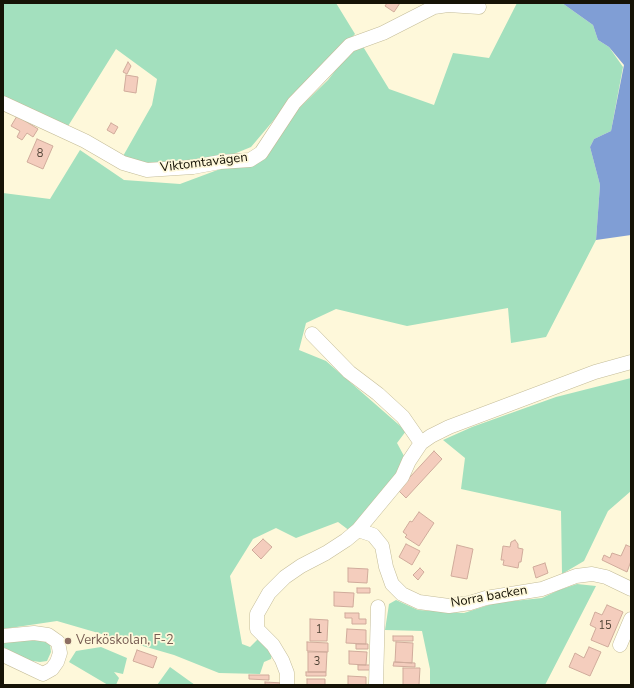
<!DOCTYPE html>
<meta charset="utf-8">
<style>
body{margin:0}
#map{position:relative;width:634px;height:688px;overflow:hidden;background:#fef8da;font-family:"Nunito Sans",sans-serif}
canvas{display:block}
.frame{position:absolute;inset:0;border:4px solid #161306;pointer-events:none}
</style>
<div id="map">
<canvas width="634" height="688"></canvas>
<div class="frame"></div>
</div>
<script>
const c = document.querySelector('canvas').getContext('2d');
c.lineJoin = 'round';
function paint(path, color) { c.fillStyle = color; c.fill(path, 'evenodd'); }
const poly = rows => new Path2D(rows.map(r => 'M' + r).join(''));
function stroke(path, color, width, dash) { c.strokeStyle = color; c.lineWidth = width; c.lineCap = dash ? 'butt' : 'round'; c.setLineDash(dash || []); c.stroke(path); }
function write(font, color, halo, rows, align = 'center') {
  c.font = font + ' "Nunito Sans",sans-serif'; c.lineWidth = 3.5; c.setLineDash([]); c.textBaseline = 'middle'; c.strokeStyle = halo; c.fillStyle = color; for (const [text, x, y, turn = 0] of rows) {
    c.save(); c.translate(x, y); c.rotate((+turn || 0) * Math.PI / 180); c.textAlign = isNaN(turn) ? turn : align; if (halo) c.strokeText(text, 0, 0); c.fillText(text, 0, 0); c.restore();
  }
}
const green = poly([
 [3,3,336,3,355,34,324,71,284,108,251,147,182,175,130,173,118,165,152,105,157,79,116,49,65,131,3,98],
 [517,3,562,3,593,25,598,40,609,47,623,67,611,131,594,139,590,147,600,185,596,240,546,337,511,343,508,308,407,326,336,309,306,323,299,350,326,361,406,431,397,443,404,456,394,478,350,531,338,522,296,538,276,528,253,539,230,576,242,644,250,647,259,638,272,651,271,659,264,662,260,674,219,673,174,655,57,621,3,629,3,193,50,199,80,150,124,180,180,184,247,159,328,80,359,40,389,89,434,105,453,53,489,58],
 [631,378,631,491,608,511,584,561,562,574,561,511,461,489,465,458,443,440,472,427,556,397],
 [577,584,596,586,545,685,430,685,430,669,422,631,385,630,389,604,396,600,418,610,464,613,495,603,542,598,559,590],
 [9,639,41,640,50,644,51,652,47,661,40,662,26,660,3,647,3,641],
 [101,647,127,658,123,674,114,672,119,678,116,685,108,685,69,662,76,651],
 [170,667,195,685,157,685]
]);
const water = poly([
 [562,3,631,3,631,235,596,240,600,185,590,147,594,139,611,131,624,65,609,47,598,40,593,25]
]);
const building = poly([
 [387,3,400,3,394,12,385,6,387,3],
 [128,62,131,66,127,74,123,72,128,62],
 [126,75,138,77,136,93,124,91,126,75],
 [17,116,38,129,33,137,27,133,22,140,17,137,20,131,11,126,17,116],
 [111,123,118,127,114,134,107,130,111,123],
 [37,139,53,146,43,169,27,162,37,139],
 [434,451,442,459,406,498,398,490,434,451],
 [419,512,434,523,419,546,405,537,407,535,403,532,410,521,412,522,419,512],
 [263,539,272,547,261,559,252,550,263,539],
 [515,540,518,544,518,548,523,549,521,562,519,562,518,568,503,565,504,560,501,560,503,546,510,547,511,542,515,540],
 [406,544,420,551,412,565,399,557,406,544],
 [457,545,473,549,467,579,451,576,457,545],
 [626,545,631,547,631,561,627,572,602,560,604,555,610,558,612,553,621,556,626,545],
 [545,563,548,573,536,578,533,567,545,563],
 [348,568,368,569,367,583,348,582,348,568],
 [420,568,424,572,418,580,413,575,420,568],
 [357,588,370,588,370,593,357,593,357,588],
 [334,592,354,593,353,607,334,606,334,592],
 [607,605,623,612,608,647,591,640,596,628,590,625,595,612,602,615,607,605],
 [345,613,359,613,359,619,366,619,366,624,352,624,352,618,345,618,345,613],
 [310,619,328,620,327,641,310,641,310,619],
 [347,629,366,630,366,644,346,643,347,629],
 [393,636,413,636,413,641,393,641,393,636],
 [307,642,328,643,328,652,307,651,307,642],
 [396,642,413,643,412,663,395,662,396,642],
 [356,644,368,644,368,649,356,649,356,644],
 [589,647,601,652,590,676,569,667,575,653,584,658,589,647],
 [137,650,157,657,153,668,133,661,137,650],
 [349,651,367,652,366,665,349,664,349,651],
 [308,652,327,652,326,672,308,672,308,652],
 [394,662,415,663,415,667,393,666,394,662],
 [358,665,371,665,371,670,358,670,358,665],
 [403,668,420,668,419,685,403,685,403,668],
 [306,672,326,672,326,676,306,676,306,672],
 [249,675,269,675,269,680,249,679,249,675],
 [348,676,366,677,366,685,348,685,348,676],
 [307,679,325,679,325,685,307,685,307,679],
 [265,682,283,683,283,685,265,685,265,682]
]);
const minor = poly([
 [3,103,85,141,123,163,147,170,193,167,220,162,250,160,261,153,294,103,350,45,383,33,434,7,448,5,479,7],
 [312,334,349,372,378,394,403,417,421,443],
 [358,530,373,535,382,546,386,567,392,584,402,594,419,602,449,606,470,603,486,598,542,589,576,576,592,574,606,577,631,589],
 [3,636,34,633,48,635,58,642,60,653,57,662,52,669,43,674,3,655],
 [620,645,631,619],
 [287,685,287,673,282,660,273,645,257,629,257,614,269,593,285,577,301,566,326,553,346,540,358,530,402,477,409,461,421,443,431,436,449,427,595,372,631,362],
 [376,685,378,607]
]);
const markers = [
 [68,641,4,"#8d6e63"]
];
const numberNames = [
 ["8",40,154],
 ["15",605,626],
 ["1",319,630],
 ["3",317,662]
];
const streetNames = [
 ["Viktomtavägen",204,163,-7],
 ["Norra backen",489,597,-10]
];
const educationNames = [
 ["Verköskolan, F-2",76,641]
];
paint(green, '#a3e0be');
paint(water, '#809ed5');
paint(building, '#f4cdbd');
stroke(building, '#d0ab9b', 1);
stroke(minor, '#c4bc98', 15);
stroke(minor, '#fff', 14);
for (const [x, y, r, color] of markers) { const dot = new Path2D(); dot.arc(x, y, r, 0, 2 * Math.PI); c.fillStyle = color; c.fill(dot); stroke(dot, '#fef8da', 1.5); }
write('11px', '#4e4234', null, numberNames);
write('13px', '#161306', '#fef8da', streetNames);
write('13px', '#785e54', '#fef8da', educationNames, 'left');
</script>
